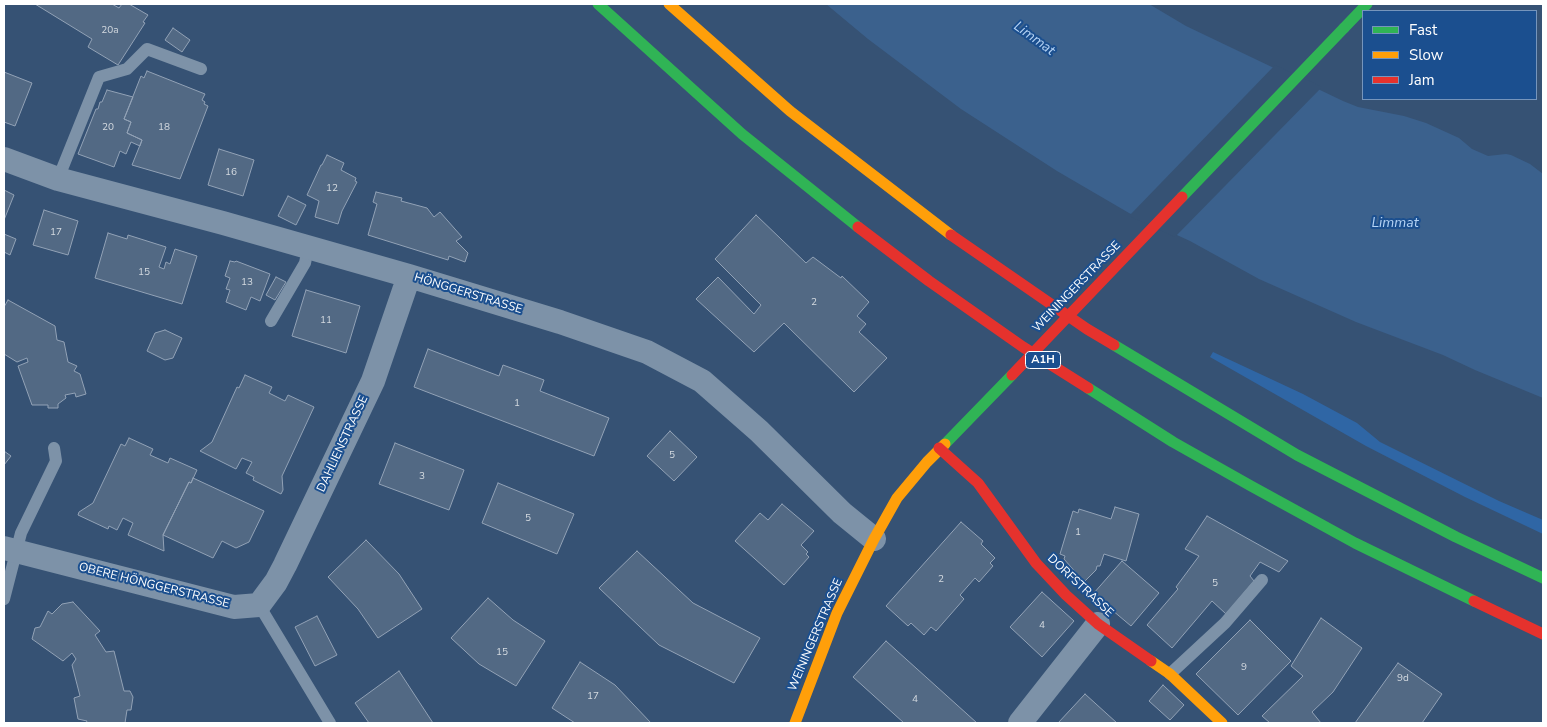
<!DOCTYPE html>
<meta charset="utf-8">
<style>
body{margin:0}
#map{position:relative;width:1547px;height:727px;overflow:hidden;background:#365274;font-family:"Nunito Sans",sans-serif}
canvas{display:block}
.frame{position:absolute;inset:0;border:5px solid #fff;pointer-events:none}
.legend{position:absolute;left:1362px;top:10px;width:175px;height:90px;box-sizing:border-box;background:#1b4f8f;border:1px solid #7695bc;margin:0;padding:6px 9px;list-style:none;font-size:15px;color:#fff}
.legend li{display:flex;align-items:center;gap:10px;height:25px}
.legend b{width:25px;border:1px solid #7695bc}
</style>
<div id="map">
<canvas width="1547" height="727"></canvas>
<div class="frame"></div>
<ul class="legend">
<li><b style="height:6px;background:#30b455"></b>Fast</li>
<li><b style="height:6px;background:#ff9f0a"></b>Slow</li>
<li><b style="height:6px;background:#e5322d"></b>Jam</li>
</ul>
</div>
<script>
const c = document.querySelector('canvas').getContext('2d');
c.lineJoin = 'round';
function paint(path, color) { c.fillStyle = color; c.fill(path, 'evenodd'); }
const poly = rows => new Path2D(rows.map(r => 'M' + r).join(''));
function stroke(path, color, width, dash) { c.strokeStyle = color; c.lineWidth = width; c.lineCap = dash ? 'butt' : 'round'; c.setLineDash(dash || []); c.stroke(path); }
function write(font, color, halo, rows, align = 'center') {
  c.font = font + ' "Nunito Sans",sans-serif'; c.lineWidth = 4; c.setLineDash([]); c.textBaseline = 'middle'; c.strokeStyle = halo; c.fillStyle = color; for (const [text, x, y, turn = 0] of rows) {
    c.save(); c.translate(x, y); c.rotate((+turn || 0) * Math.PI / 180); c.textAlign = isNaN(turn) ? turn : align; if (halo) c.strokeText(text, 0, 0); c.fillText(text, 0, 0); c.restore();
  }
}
const green = poly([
 [1213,352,1303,394,1357,423,1380,442,1499,501,1543,520,1543,534,1465,497,1366,446,1210,357]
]);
const water = poly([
 [826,4,1149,4,1186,26,1343,101,1358,107,1404,116,1426,123,1459,138,1472,149,1488,156,1506,154,1511,155,1530,164,1543,174,1543,398,1475,370,1443,355,1356,322,1259,279,1190,241,1129,213,1057,171,961,109,868,39]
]);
const pier = poly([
 [1275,65,1322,87,1175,237,1129,216]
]);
const building = poly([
 [35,4,112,4,119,8,122,4,129,4,148,15,143,22,145,23,118,65,88,47,92,39,35,4],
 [173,28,190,40,182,52,165,40,173,28],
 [147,71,205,94,202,100,205,102,204,104,208,106,180,179,132,165,142,140,127,133,131,122,124,119,141,76,144,78,147,71],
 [4,72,32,83,15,126,4,122,4,72],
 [107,90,133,97,124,119,131,122,127,133,142,140,140,146,131,142,126,154,120,151,114,167,78,154,96,109,98,109,100,102,102,102,107,90],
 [219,149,254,160,243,196,208,185,219,149],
 [327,155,344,163,341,170,356,178,355,181,357,182,342,211,338,224,315,217,319,201,307,195,321,165,322,165,327,155],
 [4,190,14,195,4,220,4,190],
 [376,192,402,198,401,201,427,208,434,217,440,212,462,237,456,241,468,253,465,262,449,256,448,260,368,235,377,204,373,202,376,192],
 [288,196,306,205,296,225,278,216,288,196],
 [44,210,78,221,68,255,33,245,44,210],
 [756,215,806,263,813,257,841,278,842,276,869,302,857,316,866,324,859,332,887,358,854,392,784,323,754,352,696,299,718,277,754,314,761,305,715,259,756,215],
 [108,233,127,239,128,235,166,247,159,267,164,269,166,262,170,264,175,249,197,256,182,304,95,278,108,233],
 [4,234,16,239,10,255,4,252,4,234],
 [230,261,235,262,236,261,270,274,260,301,251,297,246,310,226,302,230,290,226,289,230,278,225,276,230,261],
 [276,277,286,282,275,300,266,295,276,277],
 [306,290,360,306,346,353,292,336,306,290],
 [8,300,55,326,57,340,64,342,68,362,77,366,74,371,80,374,86,394,76,397,75,393,65,395,66,398,58,404,58,408,48,408,48,405,32,405,18,366,28,362,27,358,17,362,4,354,4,307,8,300],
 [165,330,182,338,173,358,165,360,147,351,155,333,165,330],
 [428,349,499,376,503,365,544,380,540,391,609,418,594,456,414,387,428,349],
 [245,375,272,387,269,393,285,401,288,395,314,407,282,476,283,490,281,494,253,480,254,477,246,473,252,462,242,458,236,469,200,451,212,442,237,387,239,388,245,375],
 [670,431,697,457,674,481,647,456,670,431],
 [129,438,153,449,150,455,168,463,170,458,197,470,191,483,189,482,163,535,164,551,128,535,133,523,123,518,117,530,109,526,108,529,78,515,79,512,93,503,121,444,125,446,129,438],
 [395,443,464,470,449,510,379,484,395,443],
 [4,451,11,456,4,465,4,451],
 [193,478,264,511,249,542,236,548,222,541,213,558,163,535,189,482,191,483,193,478],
 [498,483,574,514,557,554,482,523,498,483],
 [782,504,814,531,801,545,808,552,806,554,809,557,784,585,735,541,760,513,768,520,782,504],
 [1115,507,1139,514,1126,561,1104,554,1100,566,1097,566,1096,570,1084,582,1064,559,1065,556,1060,554,1073,511,1078,513,1079,509,1111,519,1115,507],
 [1207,516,1288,561,1279,572,1260,562,1250,576,1254,581,1226,614,1212,601,1172,648,1147,625,1178,589,1176,587,1199,556,1185,549,1207,516],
 [961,522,983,541,981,544,995,558,990,563,993,566,979,582,975,578,960,595,964,599,936,631,931,627,924,635,911,623,908,626,886,606,961,522],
 [366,540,399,574,422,609,378,638,358,609,328,577,366,540],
 [637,551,693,603,760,638,734,683,659,645,599,588,637,551],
 [1122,561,1159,593,1131,626,1093,594,1122,561],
 [1042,592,1074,621,1042,657,1010,627,1042,592],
 [488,598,513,620,545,641,516,686,479,664,451,638,488,598],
 [73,602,100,631,95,635,106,652,114,651,124,691,130,691,133,697,131,710,127,710,125,723,86,723,87,721,78,719,74,698,80,696,72,665,76,659,72,653,63,661,32,639,35,628,40,627,48,611,52,614,62,604,73,602],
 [317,616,337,655,315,666,295,627,317,616],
 [1321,618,1362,648,1333,692,1312,712,1321,723,1270,723,1262,716,1303,676,1291,666,1321,618],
 [1250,620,1291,661,1238,715,1196,674,1250,620],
 [886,641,977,723,904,723,853,677,886,641],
 [580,662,615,685,651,723,575,723,552,708,580,662],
 [1398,663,1442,694,1422,723,1355,723,1398,663],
 [399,671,433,723,369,723,355,703,399,671],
 [1163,685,1184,705,1170,720,1149,701,1163,685],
 [1085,694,1117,723,1058,723,1085,694]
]);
const lane = poly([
 [58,179,99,77,127,69,147,49,201,69],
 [271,321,305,263,308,248],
 [4,599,21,533,56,461,54,448],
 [259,605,330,723],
 [1170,674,1225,623,1262,580]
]);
const street = poly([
 [4,159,58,179,223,223,409,276,560,322,647,352,702,381,759,431,842,513,874,539],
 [4,548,234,607,259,605,276,582,285,565,373,381,409,276],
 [1020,723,1098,624]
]);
const fast = poly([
 [598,4,742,134,858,227],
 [1344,28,1367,4],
 [1114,345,1297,455,1456,537,1543,578],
 [1088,388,1173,442,1251,486,1355,543,1474,601],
 [945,444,1012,375]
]);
const slow = poly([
 [669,4,790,111,951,235],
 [1151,661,1170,674,1222,723],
 [795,723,837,613,874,539,897,498,927,462,945,444]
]);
const jam = poly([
 [858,227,929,281,1023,347,1088,388],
 [951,235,1087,329,1114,345],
 [939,448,978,483,1036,563,1066,595,1098,624,1151,661],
 [1474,601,1543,634]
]);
const fastBridge = poly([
 [1182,197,1344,28]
]);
const jamBridge = poly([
 [1012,375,1182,197]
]);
const numberNames = [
 ["20a",110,31],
 ["20",108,128],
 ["18",164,128],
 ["16",231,173],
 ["12",332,189],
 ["17",56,233],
 ["15",144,273],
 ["13",247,283],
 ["2",814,303],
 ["11",326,321],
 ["1",517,404],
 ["5",672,456],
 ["3",422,477],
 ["5",528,519],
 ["1",1078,533],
 ["2",941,580],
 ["5",1215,584],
 ["4",1042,626],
 ["15",502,653],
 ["9",1244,668],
 ["9d",1403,679],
 ["17",593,697],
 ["4",915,700]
];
const shields = [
 [1043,360,35]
];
const shieldNames = [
 ["A1H",1043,360]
];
const streetNames = [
 ["WEININGERSTRASSE",1077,287,-46],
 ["HÖNGGERSTRASSE",468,294,17],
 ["DAHLIENSTRASSE",343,444,-65],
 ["OBERE HÖNGGERSTRASSE",154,586,14],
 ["DORFSTRASSE",1080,586,43],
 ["WEININGERSTRASSE",816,635,-67]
];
const waterNames = [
 ["Limmat",1034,39,36],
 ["Limmat",1395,224]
];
paint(green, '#2f66a5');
paint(water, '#3b618d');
paint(pier, '#365274');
paint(building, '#526984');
stroke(building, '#92a2b6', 1);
stroke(lane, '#7d92a8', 12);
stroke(street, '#7d92a8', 24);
stroke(fast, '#30b455', 11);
stroke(slow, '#ff9f0a', 11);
stroke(jam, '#e5322d', 11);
stroke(fastBridge, '#30b455', 11);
stroke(jamBridge, '#e5322d', 11);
write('10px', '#d4dae0', null, numberNames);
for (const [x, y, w] of shields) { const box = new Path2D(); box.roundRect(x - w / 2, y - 8.5, w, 17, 4); c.fillStyle = '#1b4f8f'; c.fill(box); stroke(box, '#fff', 1); }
write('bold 11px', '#fff', null, shieldNames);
write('12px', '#fff', '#1b4f8f', streetNames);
write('italic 14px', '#b5d3f5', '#1b4f8f', waterNames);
</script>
